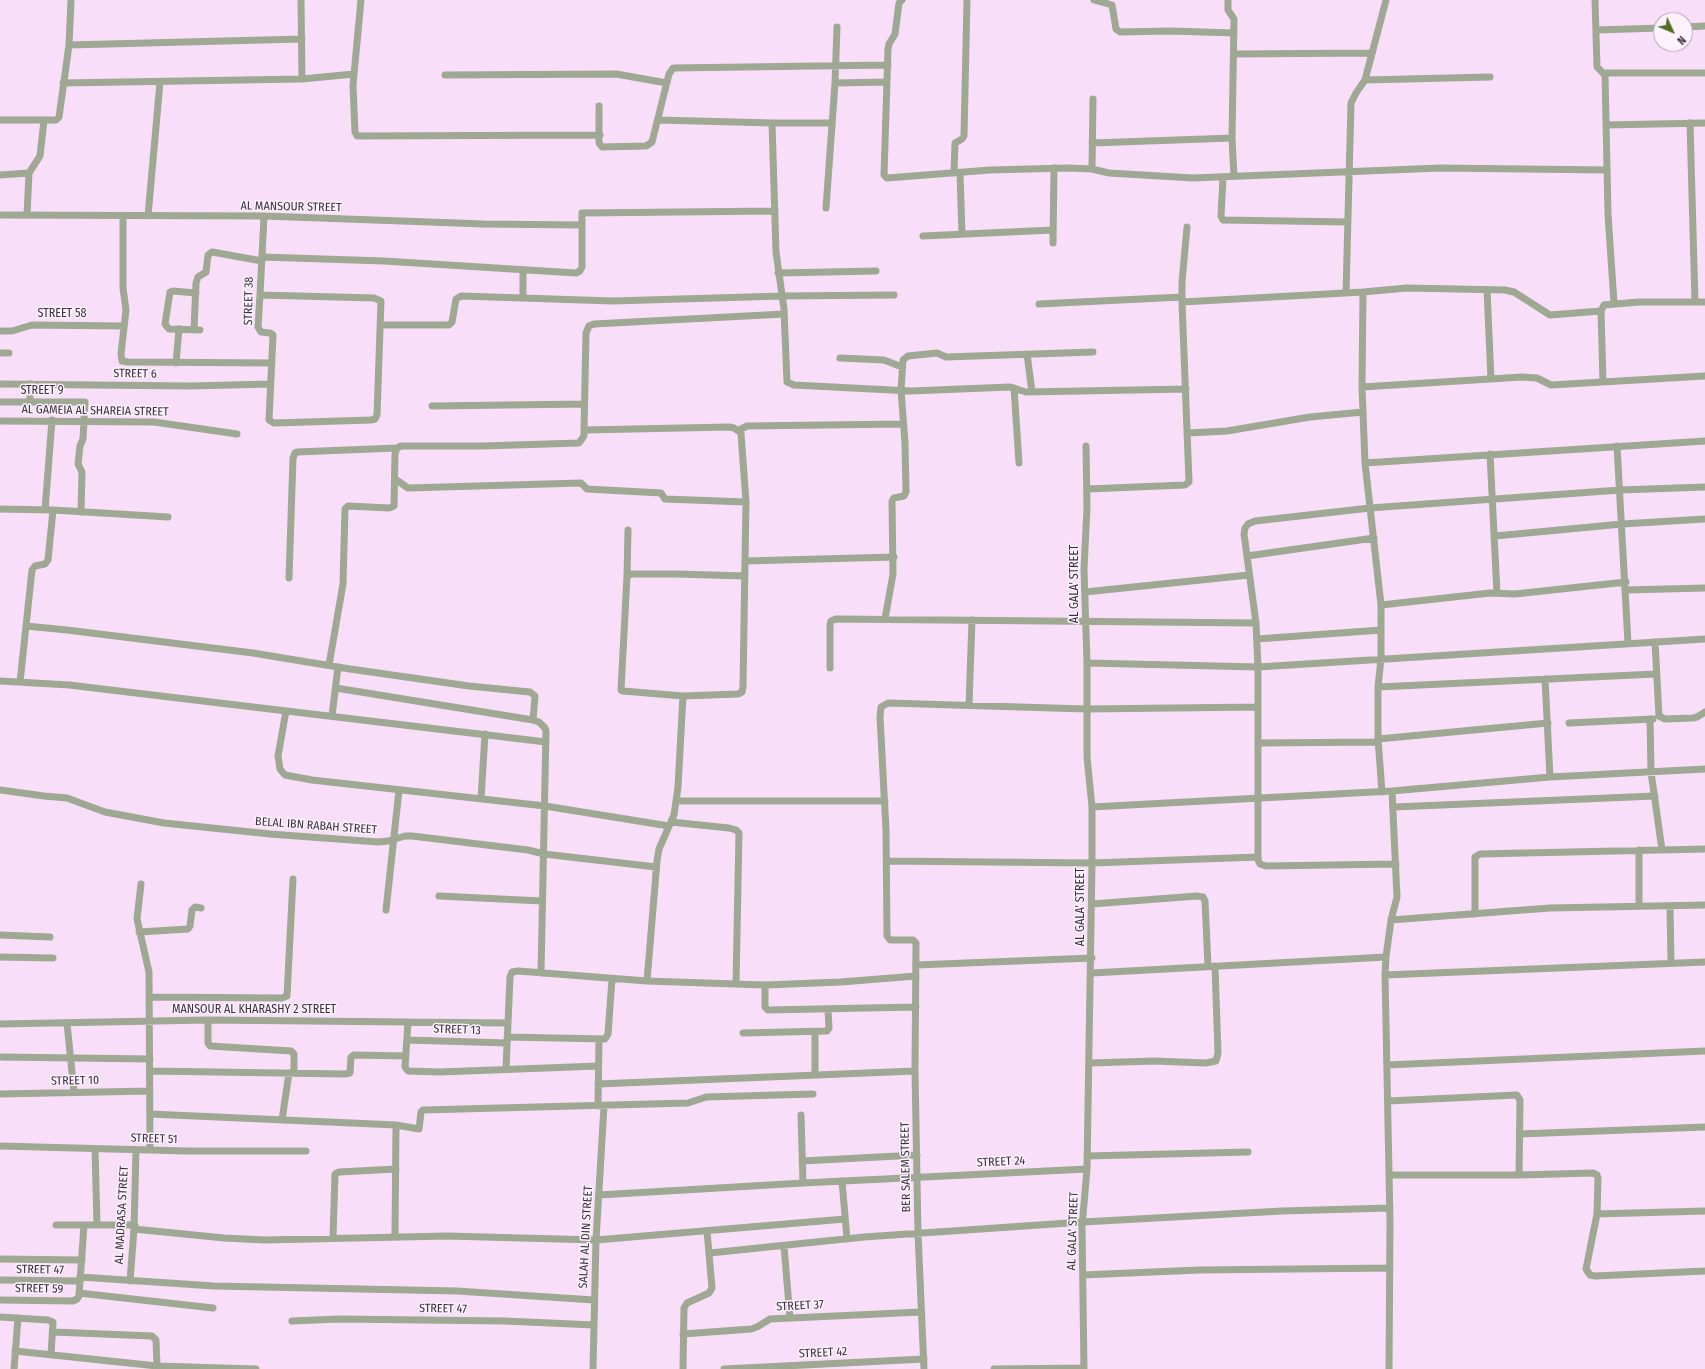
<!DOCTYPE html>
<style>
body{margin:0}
#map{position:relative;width:1705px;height:1369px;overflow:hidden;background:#f9defa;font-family:"Fira Sans Condensed",sans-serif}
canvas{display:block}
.north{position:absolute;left:1653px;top:12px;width:40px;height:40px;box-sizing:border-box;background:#fcf2fd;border:1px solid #afa5b0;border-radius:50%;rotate:134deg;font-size:11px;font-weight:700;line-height:16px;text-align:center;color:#3c323d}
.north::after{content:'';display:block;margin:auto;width:14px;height:18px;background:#516d21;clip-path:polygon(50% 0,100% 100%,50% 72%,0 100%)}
</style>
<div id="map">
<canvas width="1705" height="1369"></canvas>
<div class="north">N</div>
</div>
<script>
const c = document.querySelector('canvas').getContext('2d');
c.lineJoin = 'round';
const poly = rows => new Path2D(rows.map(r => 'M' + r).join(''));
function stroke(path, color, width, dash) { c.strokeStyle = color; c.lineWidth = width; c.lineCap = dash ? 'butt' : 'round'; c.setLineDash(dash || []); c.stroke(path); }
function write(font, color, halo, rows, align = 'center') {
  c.font = font + ' "Fira Sans Condensed",sans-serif'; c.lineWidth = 3; c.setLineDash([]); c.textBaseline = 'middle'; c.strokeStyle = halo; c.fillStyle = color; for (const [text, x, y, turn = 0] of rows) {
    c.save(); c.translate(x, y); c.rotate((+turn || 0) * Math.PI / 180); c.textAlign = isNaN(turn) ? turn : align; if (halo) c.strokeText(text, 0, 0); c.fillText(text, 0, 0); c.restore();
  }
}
const minor = poly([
 [361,0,353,85,355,132,357,136,600,135],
 [902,0,899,3,895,34,889,44,888,49,884,175,887,178,990,170,1068,168,1092,169,1109,173,1193,178,1440,168,1607,170],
 [1094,0,1112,5,1116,29,1120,32,1170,31,1234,33],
 [1228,0,1228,10,1234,19,1232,138,1234,176],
 [1595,0,1597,67,1605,75,1608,214,1614,303],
 [1685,27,1705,26],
 [1596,30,1661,28],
 [69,45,302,39],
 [1234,54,1371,53],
 [1604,73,1705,73],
 [445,75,616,74,667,83],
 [302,79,354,74],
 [1365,80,1490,77],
 [63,83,302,79,301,0],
 [835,83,887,82],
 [599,106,599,143,602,147,646,146,652,142,669,74,673,68,888,65],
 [0,120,44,120],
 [658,120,772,123,832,123],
 [772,123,776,252,784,309,787,382,794,385,911,391,1010,387,1026,392,1186,389],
 [1690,123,1695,302],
 [1606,125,1705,123],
 [1092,143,1232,138],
 [1092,169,1093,99],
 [954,173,955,143,962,139,964,136,967,0],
 [960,173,962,234],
 [0,175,29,173],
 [1223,177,1221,216,1223,220,1348,222],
 [826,208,835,83,837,27],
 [0,215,264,216,484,224,582,225],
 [27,215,29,173,40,156,44,120,56,120,59,117,69,45,71,0],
 [123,216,123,288,126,310,121,354,122,361,128,362,272,363],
 [148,216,160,82],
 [923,236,1053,230],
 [1053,243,1054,168],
 [262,257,384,261,576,273,580,271,582,267,582,213,775,211],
 [778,273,876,271],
 [1487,290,1491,379],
 [1363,292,1362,387,1365,463,1381,605,1381,659,1378,687,1378,739,1382,792],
 [196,293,173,291,170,292,165,324,169,329,200,330],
 [1346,293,1351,103,1356,93,1365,80,1386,0],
 [260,295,374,298,381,301,377,415,375,419,371,420,274,423,269,420,273,335,270,333,261,332,258,327,260,295,264,216],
 [1182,297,1182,282,1187,227],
 [523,298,523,270],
 [1039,304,1182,297,1182,302],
 [381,325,449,325,452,322,456,299,461,296,613,301,782,296,894,295],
 [194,330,196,283,198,277,206,272,208,255,212,252,262,261],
 [0,331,12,331,32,325,124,326],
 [0,353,9,353],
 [1027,354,1032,392],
 [840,358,884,360,902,367],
 [176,363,179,329],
 [1603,381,1601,311,1604,305,1639,302,1705,302],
 [0,384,190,386,270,384],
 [1362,387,1522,377,1537,378,1551,385,1705,376],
 [1014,388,1019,463],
 [0,402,85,402,83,439,80,446,78,464,82,472,81,512],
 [30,402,30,384],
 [432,406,584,404],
 [0,421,154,422,237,434],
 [739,430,747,426,903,424],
 [1188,433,1227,431,1310,417,1363,412],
 [1617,446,1628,643],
 [1490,454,1497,593],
 [1365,463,1705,441],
 [395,479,408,488,581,483,587,489,661,493,665,499,746,502],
 [1087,489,1185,485,1189,482,1182,302,1363,292,1407,288,1505,290,1514,292,1550,315,1601,311],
 [0,509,53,510,168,517],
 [45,510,52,420],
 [628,530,627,576,621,690,623,691,683,696,738,694,742,692,743,687,745,561,746,502,741,433,734,428,729,427,584,430,586,333,589,326,594,324,784,314],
 [1495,536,1622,524,1705,519],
 [1247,556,1374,538],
 [745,561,894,557],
 [627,576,631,574,677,574,745,576],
 [289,578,293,458,295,453,297,452,397,448],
 [1626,590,1705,588],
 [1085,592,1249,575],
 [1381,605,1490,593,1515,594,1626,582],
 [885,619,893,574,892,501,894,498,904,496,906,492,905,443,901,390,903,360,908,356,937,353,946,357,1093,352],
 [26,626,67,630,253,653,350,669,469,686,530,692,535,696,533,720],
 [1257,639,1381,630],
 [1655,642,1659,716,1665,719,1693,718,1697,717,1705,712],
 [1087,663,1258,667,1705,639],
 [329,665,343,584,345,509,348,506,389,508,394,506,395,454,397,448,401,446,482,446,579,443,584,436,584,430],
 [830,668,830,625,831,621,836,619,1256,623],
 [1545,679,1550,777],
 [0,681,69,685,546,742],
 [20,682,32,570,35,566,45,564,48,560,53,510],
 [1378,687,1656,674],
 [336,688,533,720,539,722,545,728,546,731,541,973],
 [969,705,972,620],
 [286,711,278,756,280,769,285,775,312,780,545,806,669,826],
 [332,716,338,667],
 [1650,719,1651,772,1662,850],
 [1569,723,1653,719],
 [1378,739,1548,723],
 [1258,743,1378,742],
 [0,790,44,796,67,798,105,812,164,823,270,834,378,842,388,841,405,836,412,836,528,850,544,854,656,867],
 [481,799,485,734],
 [676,801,885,801],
 [1092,807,1392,791,1550,777,1705,769],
 [1394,807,1655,796],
 [671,822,729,828,736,830,739,833,736,984],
 [887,861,1092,863,1258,857],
 [1396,864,1266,866,1260,864,1258,860,1258,667,1256,623,1244,534,1245,528,1248,524,1255,521,1370,508,1620,490,1705,487],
 [141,884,137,919,149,972,150,1150],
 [439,896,542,901],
 [1092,904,1197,896,1203,897,1205,901,1208,966],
 [1639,905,1639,850],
 [1670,906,1671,963],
 [386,910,399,790],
 [1475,914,1475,857,1480,854,1705,849],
 [1391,920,1550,908,1705,905],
 [139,932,188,929,190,926,192,910,195,907,201,908],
 [0,935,50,937],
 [0,957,53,958],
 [916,965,1092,958],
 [1092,973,1386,957],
 [1385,975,1705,962],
 [647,981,765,985,841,982,916,976],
 [765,985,765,1007,768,1010,916,1007],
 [149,997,282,998,287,996,293,879],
 [208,1020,208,1043,210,1046,291,1051,294,1054,294,1073],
 [408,1022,405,1067,408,1071,440,1072,598,1066],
 [67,1023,74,1092],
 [0,1024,208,1020,508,1023],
 [815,1032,815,1075],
 [743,1033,827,1031,829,1028,828,1009],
 [507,1037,605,1039,608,1034,612,979],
 [407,1040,507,1043],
 [0,1057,150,1059],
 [1090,1063,1154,1061,1206,1063,1216,1061,1218,1053,1215,966],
 [1387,1065,1705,1051],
 [506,1069,510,977,512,972,518,971,647,981,657,861,659,849,674,815,678,787,683,696],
 [150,1071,345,1074,350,1073,351,1057,354,1055,406,1056],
 [598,1084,915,1071],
 [0,1094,150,1091],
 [1388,1101,1517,1095,1520,1100,1519,1175],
 [598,1106,599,1039],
 [150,1114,396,1125,419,1129,421,1112,423,1110,688,1103,706,1097,813,1094],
 [801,1115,803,1183],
 [282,1120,289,1073],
 [1520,1134,1705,1127],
 [0,1146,187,1151,306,1151],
 [95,1149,97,1225],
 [1087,1156,1248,1152],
 [802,1161,917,1155],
 [1389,1175,1519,1175,1593,1173,1597,1175,1598,1178,1597,1214,1586,1269,1590,1275,1595,1276,1705,1271],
 [842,1181,847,1239],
 [599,1195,803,1183,1087,1169],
 [1597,1214,1705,1211],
 [56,1225,135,1225],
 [134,1229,224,1238,265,1240,447,1236,596,1240,845,1219],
 [395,1236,396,1125],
 [333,1238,335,1174,339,1172,396,1169],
 [784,1246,790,1318],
 [710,1253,864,1237,1083,1222,1282,1211,1390,1208],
 [0,1259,82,1260],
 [1083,1275,1199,1270,1390,1268],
 [80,1277,214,1286,457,1291,594,1300],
 [0,1280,80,1281],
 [130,1281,134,1229,136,1150],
 [79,1293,213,1308],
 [0,1300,73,1301,77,1299,79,1296,84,1225],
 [0,1317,48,1320,53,1322,51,1355],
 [292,1321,339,1319,505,1321,594,1325],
 [53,1332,152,1336,156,1340,157,1366],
 [683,1334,751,1329,757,1327,770,1319,921,1312],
 [15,1351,157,1366,256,1369],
 [14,1369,18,1318],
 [593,1369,596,1240,604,1106],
 [683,1369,684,1308,687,1303,709,1293,712,1288,707,1231],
 [724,1369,924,1359],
 [924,1369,918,1233,915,1071,916,943,913,940,890,940,887,936,886,830,880,717,881,707,888,703,1086,709,1258,707],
 [994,1369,1084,1368],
 [1084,1369,1082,1227,1087,1169,1092,863,1092,807,1087,757,1087,663,1084,569,1087,508,1086,446],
 [1389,1369,1390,1222,1385,975,1386,957,1391,920,1397,897,1392,791]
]);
const streetNames = [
 ["AL MANSOUR STREET",291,207,1],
 ["STREET 38",249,301,-89],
 ["STREET 58",62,314],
 ["STREET 6",135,374,1],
 ["STREET 9",42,391],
 ["AL GAMEIA AL SHAREIA STREET",95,411,1],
 ["AL GALA' STREET",1075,584,-90],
 ["BELAL IBN RABAH STREET",316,826,4],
 ["AL GALA' STREET",1081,907,-90],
 ["MANSOUR AL KHARASHY 2 STREET",254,1010],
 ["STREET 13",457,1030,2],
 ["STREET 10",75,1081,-1],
 ["STREET 51",154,1139,2],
 ["STREET 24",1001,1162,-3],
 ["BER SALEM STREET",906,1167,-91],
 ["AL MADRASA STREET",122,1215,-87],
 ["AL GALA' STREET",1073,1231,-88],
 ["SALAH AL DIN STREET",586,1237,-87],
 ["STREET 47",40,1270,1],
 ["STREET 59",39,1289,1],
 ["STREET 37",800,1306,-3],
 ["STREET 47",443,1309,1],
 ["STREET 42",823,1353,-3]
];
stroke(minor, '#9ea892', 7);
write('12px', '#3c323d', '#fcf2fd', streetNames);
</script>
